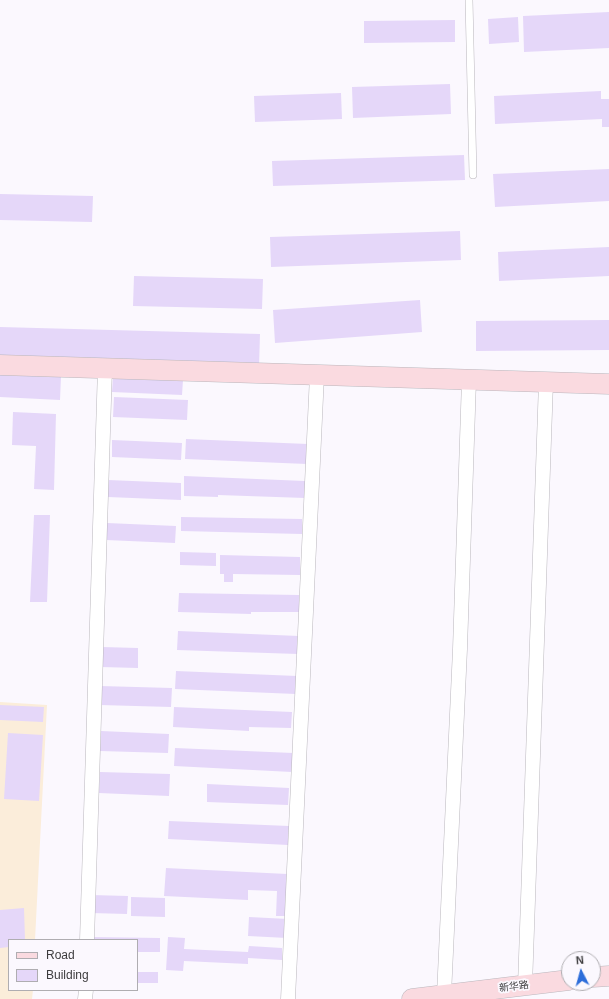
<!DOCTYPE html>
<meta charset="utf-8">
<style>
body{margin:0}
#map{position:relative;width:609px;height:999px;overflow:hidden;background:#fbf8fe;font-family:Helvetica,sans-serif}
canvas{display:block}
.legend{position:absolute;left:8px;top:939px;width:130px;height:52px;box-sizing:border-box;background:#fbf8fe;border:1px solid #afadb1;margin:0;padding:5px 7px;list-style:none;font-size:12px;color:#3d3c3e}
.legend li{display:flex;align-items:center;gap:8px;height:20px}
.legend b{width:20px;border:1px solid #afadb1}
.north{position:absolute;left:561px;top:951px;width:40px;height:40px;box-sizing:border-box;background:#fbf8fe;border:1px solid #afadb1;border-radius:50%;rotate:354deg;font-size:11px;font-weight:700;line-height:16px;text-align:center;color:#3d3c3e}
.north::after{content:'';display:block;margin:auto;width:14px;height:18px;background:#2c6dda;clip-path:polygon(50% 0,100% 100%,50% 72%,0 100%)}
</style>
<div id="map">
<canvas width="609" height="999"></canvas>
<ul class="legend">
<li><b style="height:5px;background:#fadae0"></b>Road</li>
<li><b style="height:11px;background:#e5d7f9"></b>Building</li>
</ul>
<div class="north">N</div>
</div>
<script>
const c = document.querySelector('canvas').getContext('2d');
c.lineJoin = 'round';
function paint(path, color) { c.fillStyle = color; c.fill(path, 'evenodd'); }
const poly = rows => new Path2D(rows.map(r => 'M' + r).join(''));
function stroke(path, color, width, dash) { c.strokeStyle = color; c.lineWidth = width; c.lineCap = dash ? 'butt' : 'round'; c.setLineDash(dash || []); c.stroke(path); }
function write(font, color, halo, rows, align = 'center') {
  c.font = font + ' Helvetica,"Noto Sans SC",sans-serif'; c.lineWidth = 3.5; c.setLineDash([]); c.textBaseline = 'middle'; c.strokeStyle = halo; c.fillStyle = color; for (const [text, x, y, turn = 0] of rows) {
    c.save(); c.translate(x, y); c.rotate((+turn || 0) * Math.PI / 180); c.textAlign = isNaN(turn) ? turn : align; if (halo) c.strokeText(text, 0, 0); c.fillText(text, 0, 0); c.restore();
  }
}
const commercial = poly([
 [0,702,47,705,35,940,9,940,9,990,33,990,32,999,0,999]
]);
const building = poly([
 [609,12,609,48,524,52,523,16],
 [518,17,519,42,489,44,488,19],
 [455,20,455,42,364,43,364,21],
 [450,84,451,114,353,118,352,87],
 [601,91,601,99,609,99,609,127,602,127,602,119,495,124,494,96],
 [341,93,342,119,255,122,254,96],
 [464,155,465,180,273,186,272,161],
 [609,169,609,201,495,207,493,174],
 [0,194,93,196,92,222,0,220],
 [460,231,461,260,271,267,270,237],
 [609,247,609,276,499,281,498,252],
 [134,276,263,279,262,309,133,306],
 [420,300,422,332,275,343,273,310],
 [609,320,609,350,476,351,476,321],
 [0,327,260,334,259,367,0,359],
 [0,374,61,376,60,400,0,397],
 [113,377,183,380,182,395,112,392],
 [114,397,188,400,187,420,113,417],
 [13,412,56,414,54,490,34,489,36,446,12,445],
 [186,439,308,444,307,464,185,459],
 [112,440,182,443,181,460,112,457],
 [184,476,305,481,305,498,218,495,218,497,184,496],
 [108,480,181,483,181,500,108,497],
 [34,515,50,515,47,602,30,602],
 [181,517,302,519,302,534,181,531],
 [107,523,176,526,175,543,106,540],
 [180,552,216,553,216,566,180,565],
 [220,555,300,557,300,575,233,574,233,582,224,582,224,574,220,574],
 [179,593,299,595,299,612,251,612,251,614,178,612],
 [178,631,299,636,298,654,177,650],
 [102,647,138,648,138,668,101,667],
 [176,671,297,676,296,694,175,689],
 [100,686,172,688,171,707,100,705],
 [0,705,44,707,43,722,0,720],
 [174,707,292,712,291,728,249,727,249,731,173,727],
 [101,731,169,734,168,753,100,751],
 [8,733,43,735,39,801,4,799],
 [175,748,293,753,292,772,174,766],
 [100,772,170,774,169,796,99,793],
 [207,784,289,788,288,805,207,802],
 [169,821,289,826,288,845,168,839],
 [166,868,287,874,285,916,276,916,277,891,248,890,248,900,164,896],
 [91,895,128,896,127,914,91,913],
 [131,897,165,898,165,917,131,916],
 [24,908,25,940,9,940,9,947,0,948,0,910],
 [249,917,288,919,287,938,248,936],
 [90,937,160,938,160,952,137,952,137,940,90,940],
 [168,937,185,938,184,949,248,952,249,946,282,948,282,960,248,958,248,964,184,961,183,971,166,970],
 [137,972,158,972,158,983,137,983]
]);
const lane = poly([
 [469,0,473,175]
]);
const street = poly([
 [87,940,105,368],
 [525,986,546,382],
 [444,995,460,649,469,380],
 [85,999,86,990],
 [288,999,317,375]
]);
const secondary = poly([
 [0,365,609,384],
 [593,977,609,976],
 [412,999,569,980]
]);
const streetNames = [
 ["新华路",514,987,-7]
];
paint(commercial, '#fbedda');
paint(building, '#e5d7f9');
stroke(lane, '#bab7bd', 8);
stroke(street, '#bab7bd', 15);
stroke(secondary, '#bab7bd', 21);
stroke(lane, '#fff', 7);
stroke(street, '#fff', 14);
stroke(secondary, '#fadae0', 20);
write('10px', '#3d3c3e', '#fbf8fe', streetNames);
</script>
